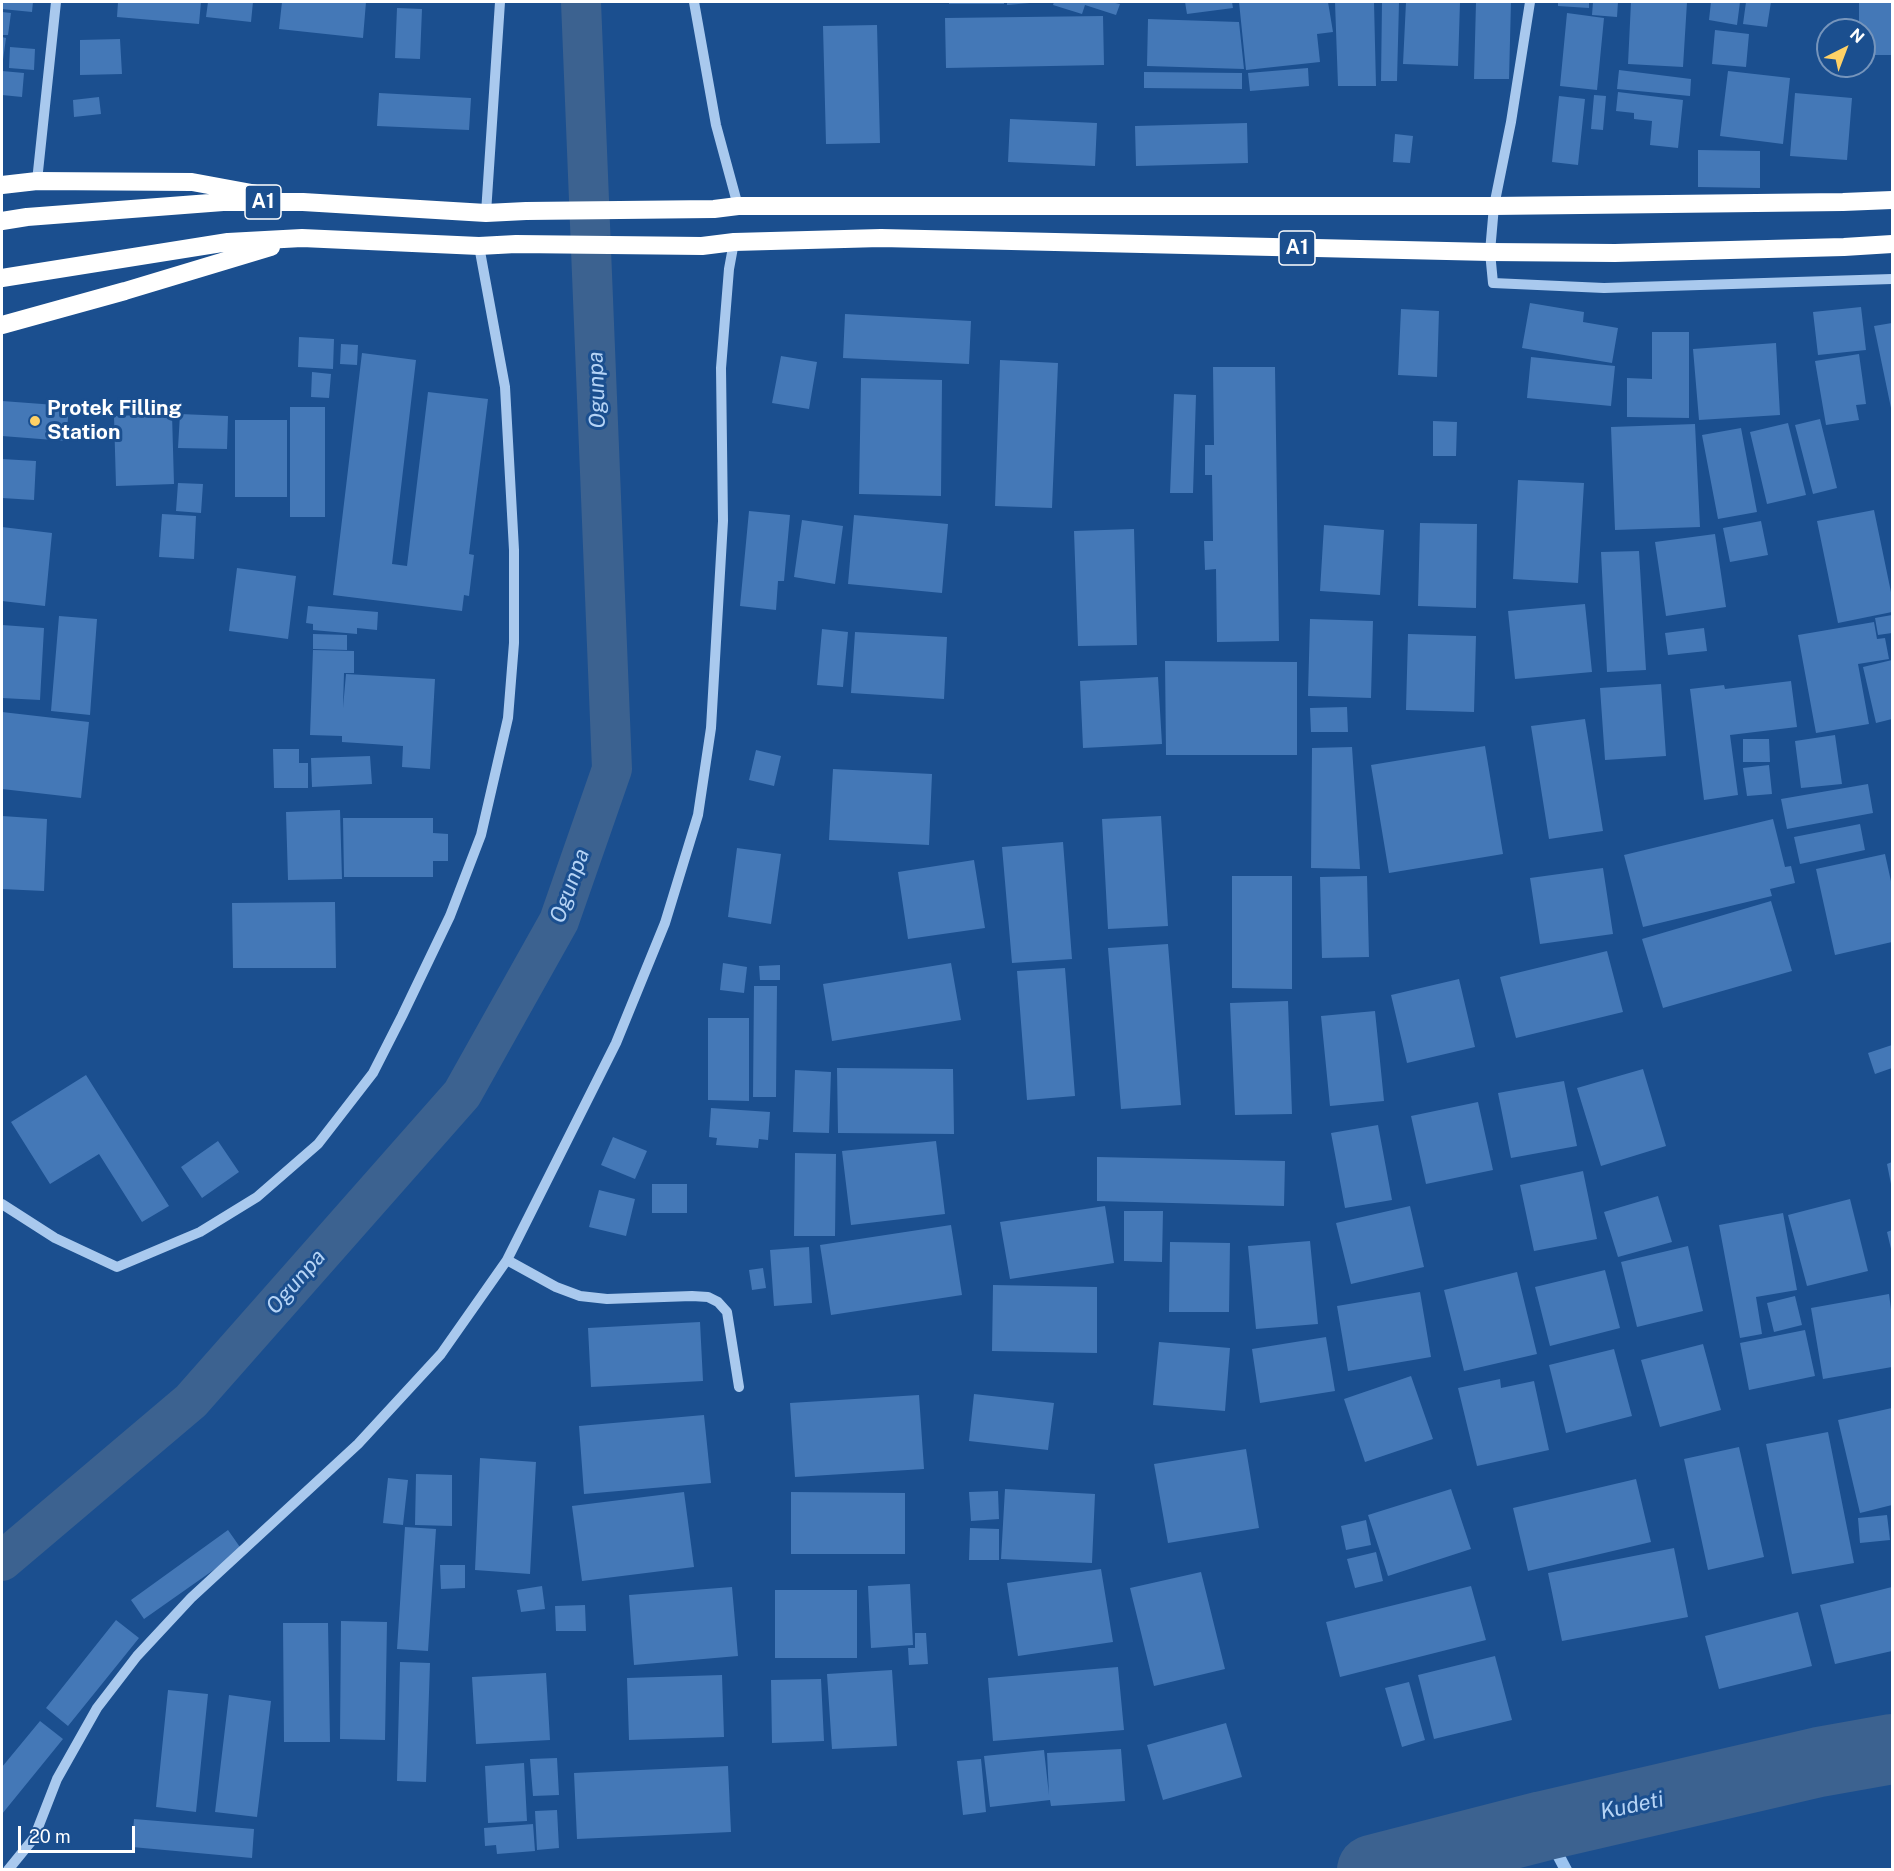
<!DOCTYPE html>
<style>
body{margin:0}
#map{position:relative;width:1894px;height:1871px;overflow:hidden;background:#1b4f8f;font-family:"Public Sans",sans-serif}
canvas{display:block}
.frame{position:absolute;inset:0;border:3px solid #fff;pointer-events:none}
.north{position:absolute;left:1816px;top:18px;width:60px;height:60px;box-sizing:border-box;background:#1b4f8f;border:2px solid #7695bc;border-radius:50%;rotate:42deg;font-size:16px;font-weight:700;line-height:24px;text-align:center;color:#fff}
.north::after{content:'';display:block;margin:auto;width:21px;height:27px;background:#ffd166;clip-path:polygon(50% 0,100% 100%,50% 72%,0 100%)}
.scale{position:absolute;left:18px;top:1826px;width:117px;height:27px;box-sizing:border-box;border:3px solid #fff;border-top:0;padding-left:8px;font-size:18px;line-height:21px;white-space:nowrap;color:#fff;-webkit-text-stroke:4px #1b4f8f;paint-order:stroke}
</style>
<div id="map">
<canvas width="1894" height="1871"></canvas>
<div class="frame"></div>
<div class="north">N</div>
<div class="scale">20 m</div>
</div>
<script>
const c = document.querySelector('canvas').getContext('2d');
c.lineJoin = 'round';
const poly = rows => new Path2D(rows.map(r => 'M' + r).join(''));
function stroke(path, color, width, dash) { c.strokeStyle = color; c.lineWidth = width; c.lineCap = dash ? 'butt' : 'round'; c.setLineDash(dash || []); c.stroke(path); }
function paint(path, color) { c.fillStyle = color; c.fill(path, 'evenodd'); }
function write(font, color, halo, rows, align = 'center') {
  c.font = font + ' "Public Sans",sans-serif'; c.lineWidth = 6; c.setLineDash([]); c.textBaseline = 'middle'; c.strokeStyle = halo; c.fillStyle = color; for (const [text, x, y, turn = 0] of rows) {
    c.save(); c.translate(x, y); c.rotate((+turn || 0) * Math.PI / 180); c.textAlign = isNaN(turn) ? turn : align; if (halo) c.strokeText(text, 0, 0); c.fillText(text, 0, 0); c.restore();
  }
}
const stream = poly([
 [1543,1826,1566,1870]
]);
const canal = poly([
 [2,1561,191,1401,462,1094,559,921,612,769,581,2]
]);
const river = poly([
 [1372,1870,1543,1826,1819,1762,1892,1749]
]);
const building = poly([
 [2,2,33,2,32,12,2,9],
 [118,2,201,2,199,24,117,17],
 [208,2,253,2,251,22,206,17],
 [282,2,366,2,363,38,279,29],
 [949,2,1004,2,1004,4,949,4],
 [1007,2,1030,2,1030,3,1007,5],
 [1054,2,1111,2,1120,4,1116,15,1085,5,1082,14,1053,5],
 [1185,2,1232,2,1233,8,1187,14],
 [1239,2,1328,2,1333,32,1317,34,1320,62,1246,70],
 [1335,2,1374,2,1376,86,1338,86],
 [1382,2,1399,2,1397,81,1381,81],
 [1406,2,1460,2,1458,66,1403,64],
 [1476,2,1511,2,1509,79,1474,79],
 [1558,2,1589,2,1589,8,1558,6],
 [1593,2,1618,2,1617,17,1592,15],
 [1631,2,1687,2,1683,67,1628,64],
 [1711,2,1740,2,1737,25,1709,20],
 [1746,2,1771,2,1767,27,1743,24],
 [1859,2,1892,2,1892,55,1864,55,1864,30,1859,30],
 [397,8,422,9,420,59,395,58],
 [2,12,11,13,8,35,2,35],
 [1567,13,1604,18,1597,90,1560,86],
 [1103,16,1104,65,946,68,945,18],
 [1148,19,1239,22,1244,69,1147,66],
 [877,25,880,143,826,144,823,26],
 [1715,30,1749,34,1746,67,1712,64],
 [2,37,6,38,3,60,2,60],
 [120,39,122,74,80,75,80,40],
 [10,47,35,49,34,70,9,68],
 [1308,68,1309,86,1250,91,1248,73],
 [1619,70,1691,79,1690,96,1617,89],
 [2,71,24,73,22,97,2,95],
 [1728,71,1790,78,1783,144,1720,136],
 [1144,72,1242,73,1242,89,1144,88],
 [1618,92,1683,100,1678,148,1650,145,1652,121,1634,119,1634,113,1616,111],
 [379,93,471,98,469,130,377,126],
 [1795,93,1852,98,1847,160,1790,156],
 [1594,95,1606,96,1603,130,1591,129],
 [1559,96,1585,99,1578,165,1552,162],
 [99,97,101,114,74,117,73,100],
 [1010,119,1097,123,1095,166,1008,162],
 [1247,123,1248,163,1136,166,1135,126],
 [1395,134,1413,136,1410,163,1393,162],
 [1698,150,1760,151,1760,188,1698,187],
 [1530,303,1584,312,1583,322,1618,328,1612,363,1522,348],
 [1861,307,1866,350,1818,355,1813,312],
 [1401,309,1439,311,1437,377,1398,375],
 [845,314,971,321,969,364,843,358],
 [1892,323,1892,408,1891,408,1874,326],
 [1652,332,1689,332,1689,418,1627,417,1627,378,1652,379],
 [299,337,334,339,333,369,298,367],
 [1776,343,1780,415,1699,420,1693,349],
 [341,344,358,345,357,365,340,364],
 [362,353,416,360,392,564,407,566,428,392,488,399,469,554,474,555,469,596,464,595,462,611,333,595],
 [1859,354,1866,404,1856,405,1859,420,1826,425,1815,361],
 [781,356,817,362,809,409,772,403],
 [1531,357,1615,366,1611,406,1527,398],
 [1000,360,1058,363,1052,508,995,506],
 [1213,367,1275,367,1279,641,1217,642,1216,569,1205,570,1204,541,1213,541,1212,475,1205,475,1205,445,1214,445],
 [312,372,331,374,329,398,311,397],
 [861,378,942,380,941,496,859,494],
 [1174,394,1196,395,1193,493,1170,493],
 [2,401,69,406,66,441,2,436],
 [290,407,325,407,325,517,290,517],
 [172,414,174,484,116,486,114,416],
 [180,414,228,416,227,449,178,448],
 [1820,419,1837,488,1813,494,1795,425],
 [235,420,287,420,287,497,235,497],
 [1433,421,1457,422,1456,456,1433,456],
 [1788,423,1806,495,1767,504,1750,432],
 [1695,424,1700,527,1615,530,1611,427],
 [1741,428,1757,512,1718,519,1702,435],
 [2,459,36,461,34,500,2,498],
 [1518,480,1584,483,1578,583,1513,579],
 [178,483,203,484,201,513,176,511],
 [1874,510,1892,597,1892,612,1838,623,1817,521],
 [749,511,790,515,784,581,778,581,776,610,740,606],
 [162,514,196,516,194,559,159,557],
 [854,515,948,524,942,593,848,584],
 [802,520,843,526,835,584,794,577],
 [1761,521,1768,555,1730,562,1723,528],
 [1420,523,1477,524,1476,608,1418,606],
 [1324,525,1384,530,1380,595,1320,591],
 [2,527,52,533,45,606,2,601],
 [1134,529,1137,645,1078,646,1074,531],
 [1715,534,1726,607,1666,616,1655,542],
 [1639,551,1646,670,1607,672,1601,552],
 [237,568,296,576,288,639,229,631],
 [1585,604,1592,672,1515,679,1508,611],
 [308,606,378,612,377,630,357,628,357,634,313,630,313,624,306,623],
 [1892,615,1892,633,1878,635,1875,618],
 [59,616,97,619,90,715,51,711],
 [1310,619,1373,621,1371,698,1308,696],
 [1874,622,1877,639,1885,638,1889,659,1858,664,1869,724,1816,733,1798,635],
 [2,625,44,628,40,700,2,698],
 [1704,628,1707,651,1668,655,1665,633],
 [822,629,848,632,843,687,817,685],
 [855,632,947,637,944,699,851,693],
 [313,634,347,635,347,650,313,649],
 [1408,634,1476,636,1474,712,1406,710],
 [313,650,354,651,354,673,344,673,343,708,346,674,435,679,430,769,402,767,403,746,342,742,342,736,310,735],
 [1892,660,1892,719,1876,723,1863,667],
 [1165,661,1297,662,1297,755,1166,755],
 [1158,677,1162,744,1083,748,1080,681],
 [1791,681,1797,727,1730,735,1738,795,1704,800,1690,689,1724,685,1725,689],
 [1661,684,1666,756,1605,760,1600,688],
 [1347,707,1348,732,1311,732,1310,708],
 [2,712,89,722,81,798,2,789],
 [1585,719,1603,831,1549,839,1531,726],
 [1835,735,1842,784,1801,788,1795,741],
 [1743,739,1769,739,1770,762,1743,762],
 [1485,746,1503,854,1389,873,1371,765],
 [1352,747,1360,869,1311,868,1312,748],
 [273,749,299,749,299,763,308,763,308,788,274,788],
 [756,750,781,756,774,786,749,780],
 [370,756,372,784,312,787,311,758],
 [1769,765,1772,794,1747,796,1743,768],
 [833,769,932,774,929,845,829,840],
 [1868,784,1873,813,1787,829,1781,799],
 [340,810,342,879,288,880,286,812],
 [2,816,47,819,44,891,2,889],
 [1161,816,1168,926,1108,929,1102,819],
 [343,818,433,818,433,833,448,834,448,861,433,861,433,877,344,877],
 [1773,819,1785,867,1791,866,1795,883,1770,889,1772,896,1643,927,1624,855],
 [1860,824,1865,850,1800,864,1794,837],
 [1063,842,1072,959,1012,963,1002,847],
 [737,848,781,854,771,924,728,917],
 [1885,854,1892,886,1892,942,1835,955,1816,869],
 [974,860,985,928,908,939,898,872],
 [1603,868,1613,934,1540,944,1530,878],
 [1232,876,1292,876,1292,989,1232,988],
 [1367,876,1369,957,1322,958,1320,877],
 [1771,901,1792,971,1663,1008,1642,939],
 [335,902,336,968,233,968,232,903],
 [1168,944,1181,1105,1121,1109,1108,948],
 [1607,951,1623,1012,1516,1038,1500,977],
 [723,963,747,967,744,993,720,990],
 [951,963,961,1020,832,1041,823,984],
 [780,965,780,980,760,980,759,966],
 [1065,968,1075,1096,1027,1100,1017,971],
 [1459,979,1475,1047,1407,1063,1391,995],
 [754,986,777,986,776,1097,753,1097],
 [1288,1001,1292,1114,1235,1115,1230,1003],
 [1375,1011,1384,1101,1330,1106,1321,1016],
 [708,1018,749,1018,749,1101,708,1100],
 [1892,1045,1892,1068,1875,1074,1868,1053],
 [837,1068,953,1069,954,1134,838,1133],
 [1643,1069,1666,1146,1601,1166,1577,1088],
 [795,1070,831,1072,829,1133,793,1132],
 [86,1075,169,1206,142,1222,99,1154,50,1184,11,1122],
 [1564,1081,1577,1146,1511,1158,1498,1093],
 [1478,1102,1493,1170,1426,1184,1411,1116],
 [711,1108,770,1112,768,1140,759,1139,758,1148,716,1145,717,1138,709,1137],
 [1378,1125,1392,1200,1345,1208,1331,1133],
 [613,1137,647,1151,635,1179,601,1165],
 [218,1141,239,1172,202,1198,181,1167],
 [936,1141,945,1214,851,1225,842,1151],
 [795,1153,836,1154,835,1236,794,1236],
 [1097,1157,1285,1161,1284,1206,1097,1201],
 [1892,1162,1892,1184,1891,1184,1887,1164],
 [1583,1171,1597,1239,1534,1251,1520,1185],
 [652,1184,687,1184,687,1213,652,1213],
 [599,1190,635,1199,626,1236,589,1227],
 [1658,1196,1672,1242,1618,1257,1604,1212],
 [1850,1199,1868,1271,1807,1286,1788,1215],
 [1105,1206,1114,1263,1010,1279,1000,1222],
 [1410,1206,1424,1267,1351,1284,1336,1223],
 [1124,1211,1163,1211,1162,1262,1124,1261],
 [1783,1213,1797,1290,1756,1297,1762,1334,1740,1338,1719,1225],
 [951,1225,962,1295,831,1315,820,1245],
 [1892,1230,1892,1253,1887,1232],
 [1310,1241,1318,1324,1256,1329,1248,1246],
 [1170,1242,1230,1243,1229,1312,1169,1312],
 [1688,1246,1703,1311,1637,1327,1621,1262],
 [809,1247,812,1303,774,1306,770,1250],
 [763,1268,766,1288,752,1290,749,1270],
 [1605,1270,1620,1328,1550,1346,1535,1287],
 [1517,1272,1537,1354,1464,1371,1444,1290],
 [993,1285,1097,1287,1097,1353,992,1351],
 [1420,1292,1431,1357,1348,1371,1337,1306],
 [1889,1294,1892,1317,1892,1367,1823,1379,1811,1308],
 [1795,1296,1802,1325,1774,1332,1767,1303],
 [700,1322,703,1381,591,1387,588,1328],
 [1805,1330,1815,1376,1749,1390,1740,1343],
 [1326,1337,1335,1391,1260,1403,1252,1349],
 [1159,1342,1230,1348,1225,1411,1153,1405],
 [1703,1344,1721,1410,1660,1427,1641,1360],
 [1614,1349,1632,1416,1566,1433,1549,1365],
 [1411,1376,1433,1439,1365,1462,1344,1399],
 [1500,1379,1501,1388,1534,1381,1549,1450,1477,1466,1458,1388],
 [974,1394,1054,1403,1048,1450,969,1441],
 [919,1395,924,1469,795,1477,790,1403],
 [1892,1408,1892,1505,1860,1513,1838,1420],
 [704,1415,711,1483,584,1494,579,1426],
 [1828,1432,1854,1563,1792,1574,1766,1444],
 [1739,1447,1764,1557,1708,1570,1684,1459],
 [1246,1449,1259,1528,1168,1543,1154,1464],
 [480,1458,536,1462,530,1574,475,1570],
 [416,1474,452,1475,452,1526,415,1525],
 [388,1478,408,1480,403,1525,383,1523],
 [1636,1479,1651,1542,1528,1571,1513,1508],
 [1005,1489,1095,1494,1092,1563,1001,1559],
 [1451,1489,1471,1549,1388,1576,1368,1515],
 [998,1491,999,1519,971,1521,969,1492],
 [684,1492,694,1567,582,1581,572,1506],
 [791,1492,905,1493,905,1554,791,1554],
 [1887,1515,1890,1540,1860,1543,1858,1518],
 [1366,1520,1371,1545,1346,1550,1341,1526],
 [405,1527,436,1529,428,1651,397,1649],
 [970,1528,999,1529,999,1560,969,1560],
 [228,1530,242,1550,144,1619,131,1600],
 [1674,1548,1688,1617,1562,1641,1548,1573],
 [1376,1552,1383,1581,1355,1588,1347,1559],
 [440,1565,465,1565,465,1588,441,1589],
 [1101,1569,1113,1642,1018,1656,1007,1583],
 [1201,1572,1225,1669,1154,1686,1130,1588],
 [910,1584,913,1645,871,1648,868,1586],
 [542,1586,545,1609,521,1612,517,1590],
 [1471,1586,1486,1640,1340,1677,1326,1622],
 [732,1587,738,1656,634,1665,629,1595],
 [1892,1587,1892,1651,1835,1664,1820,1605],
 [775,1590,857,1590,857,1658,775,1658],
 [585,1605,586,1631,556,1631,555,1606],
 [1798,1612,1812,1666,1719,1689,1705,1636],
 [116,1620,139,1638,68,1726,46,1708],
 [341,1621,387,1622,385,1740,340,1739],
 [283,1623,328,1623,330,1742,284,1742],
 [915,1633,926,1633,928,1664,909,1665,908,1648,915,1648],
 [1495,1656,1512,1720,1434,1739,1418,1675],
 [400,1662,430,1663,426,1782,397,1781],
 [1118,1667,1124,1730,993,1741,988,1678],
 [892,1670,897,1746,832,1749,827,1674],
 [546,1673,550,1740,476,1744,472,1677],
 [722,1675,724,1737,629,1740,627,1678],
 [821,1679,824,1741,772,1743,771,1680],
 [1409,1682,1425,1740,1402,1747,1385,1688],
 [168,1690,208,1694,196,1812,156,1807],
 [229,1695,271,1701,257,1817,215,1812],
 [40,1721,63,1739,2,1814,2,1767],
 [1226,1723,1242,1777,1163,1800,1147,1745],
 [1121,1749,1125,1801,1051,1806,1050,1800,990,1807,984,1756,1044,1750,1049,1795,1047,1753],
 [557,1758,559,1795,533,1796,530,1759],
 [981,1759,986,1812,963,1815,957,1761],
 [524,1763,527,1821,488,1823,485,1766],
 [728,1766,731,1832,577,1839,574,1773],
 [557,1810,559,1848,537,1850,535,1811],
 [134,1819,254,1829,252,1858,132,1847],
 [533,1824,535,1851,497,1854,496,1845,485,1846,484,1828]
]);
const minor = poly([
 [694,2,716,125,738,206],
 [1530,2,1511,122,1494,206,1490,252,1493,283,1604,288,1892,279],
 [37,181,56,2],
 [486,213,500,2],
 [2,1204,55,1238,117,1267,200,1232,257,1197,318,1144,373,1073,402,1016,450,916,481,835,508,718,514,643,514,550,505,387,479,246],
 [507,1260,556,1287,580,1296,607,1299,692,1296,708,1297,718,1302,727,1312,739,1387],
 [8,1870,34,1838,57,1779,97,1708,137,1656,191,1598,358,1444,441,1354,507,1260,616,1043,665,923,698,815,711,728,723,521,721,368,729,269,734,242]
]);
const highway = poly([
 [2,185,37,181,192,182,257,194],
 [2,221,27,217,223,202,303,202,486,213,526,211,714,209,738,206,1494,206,1843,202,1892,200],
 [2,278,228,242,302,238,479,246,516,244,702,246,734,242,881,238,1490,252,1615,253,1844,247,1892,244],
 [2,325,125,291,271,247]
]);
const markers = [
 [35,421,6,"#ffd166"]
];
const shields = [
 [263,202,36],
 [1297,248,36]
];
const shieldNames = [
 ["A1",263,202],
 ["A1",1297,248]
];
const poiNames = [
 ["Protek Filling",47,409],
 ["Station",47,433]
];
const waterNames = [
 ["Ogunpa",597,390,-92],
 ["Ogunpa",570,886,-70],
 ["Ogunpa",296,1282,-49],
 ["Kudeti",1632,1806,-12]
];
stroke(stream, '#9cc4f0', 12);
stroke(canal, '#3c6290', 40);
stroke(river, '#3c6290', 70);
paint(building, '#4478b7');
stroke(minor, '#a9c9ee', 10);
stroke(highway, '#fff', 18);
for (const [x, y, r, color] of markers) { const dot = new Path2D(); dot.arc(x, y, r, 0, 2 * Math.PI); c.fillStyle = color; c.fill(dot); stroke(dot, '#1b4f8f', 2); }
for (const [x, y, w] of shields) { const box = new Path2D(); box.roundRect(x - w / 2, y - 17, w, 34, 4.5); c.fillStyle = '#1b4f8f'; c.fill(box); stroke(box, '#fff', 1.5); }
write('bold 20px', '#fff', null, shieldNames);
write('bold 21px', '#fff', '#1b4f8f', poiNames, 'left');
write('italic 22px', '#b5d3f5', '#1b4f8f', waterNames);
</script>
